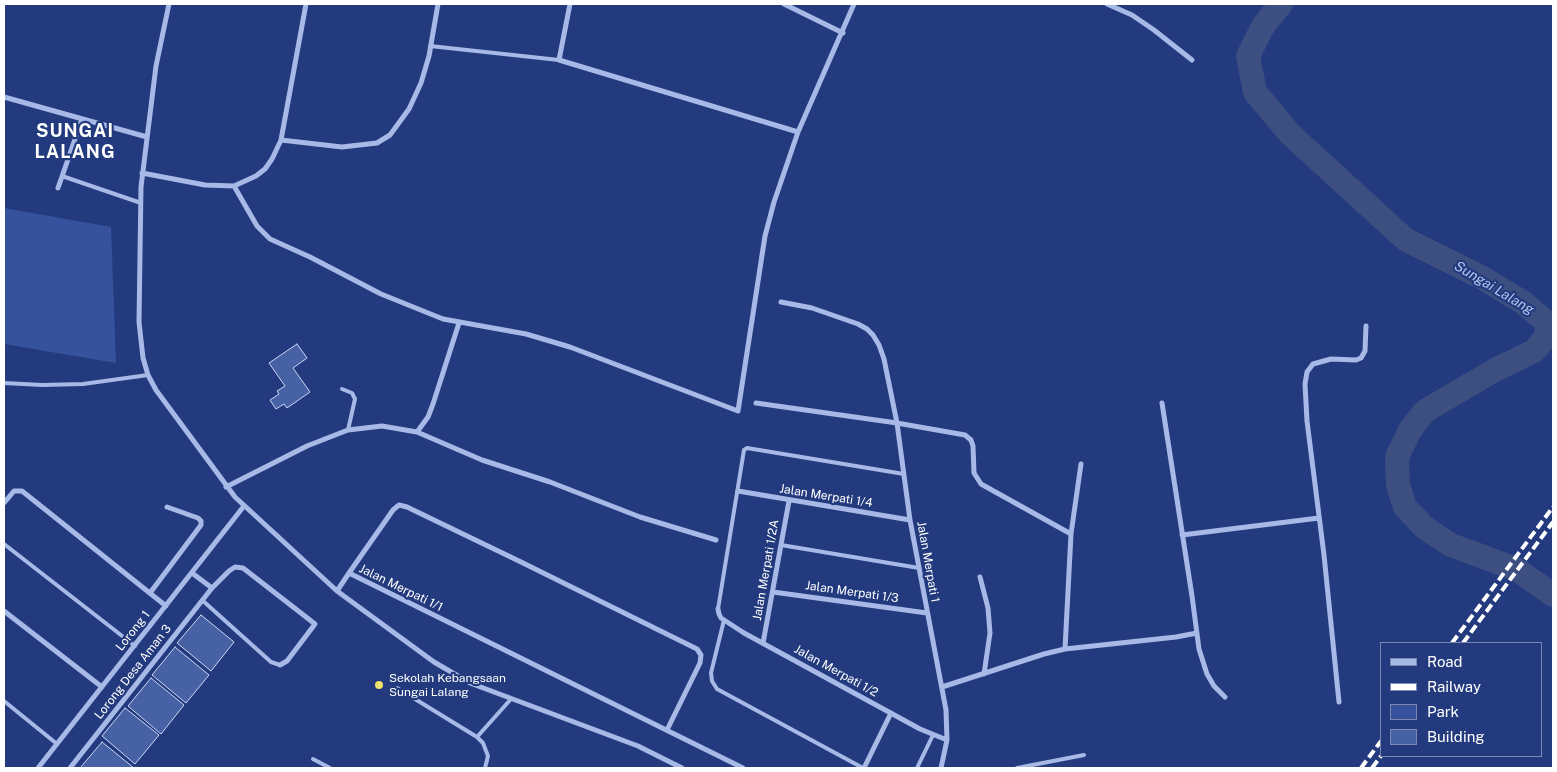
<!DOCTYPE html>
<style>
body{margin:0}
#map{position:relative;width:1557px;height:772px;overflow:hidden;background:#233b7e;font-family:"Public Sans",sans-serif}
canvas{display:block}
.frame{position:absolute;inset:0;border:5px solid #fff;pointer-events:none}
.legend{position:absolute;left:1380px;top:642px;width:162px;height:115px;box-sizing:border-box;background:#233b7e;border:1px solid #7b89b2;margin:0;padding:6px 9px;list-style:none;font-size:15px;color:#fff}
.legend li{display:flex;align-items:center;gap:10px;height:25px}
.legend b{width:25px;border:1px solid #7b89b2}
</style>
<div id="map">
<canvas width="1557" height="772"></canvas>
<div class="frame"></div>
<ul class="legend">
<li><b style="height:6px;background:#a7b9e6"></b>Road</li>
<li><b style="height:6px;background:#fff"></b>Railway</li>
<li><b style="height:14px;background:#36529c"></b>Park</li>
<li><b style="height:14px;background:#4761a5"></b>Building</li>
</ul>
</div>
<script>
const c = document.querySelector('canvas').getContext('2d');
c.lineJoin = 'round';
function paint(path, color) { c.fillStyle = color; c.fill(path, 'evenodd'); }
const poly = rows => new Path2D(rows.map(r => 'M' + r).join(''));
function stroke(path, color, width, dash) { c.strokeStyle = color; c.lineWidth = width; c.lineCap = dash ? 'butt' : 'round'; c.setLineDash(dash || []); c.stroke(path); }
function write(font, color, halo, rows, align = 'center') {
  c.font = font + ' "Public Sans",sans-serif'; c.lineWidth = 4.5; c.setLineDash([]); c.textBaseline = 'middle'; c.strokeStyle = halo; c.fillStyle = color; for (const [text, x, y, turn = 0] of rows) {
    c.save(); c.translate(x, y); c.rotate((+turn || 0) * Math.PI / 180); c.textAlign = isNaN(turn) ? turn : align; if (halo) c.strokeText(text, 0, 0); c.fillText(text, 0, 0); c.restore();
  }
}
const green = poly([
 [4,208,111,227,116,363,4,344]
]);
const river = poly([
 [1281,4,1263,26,1248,56,1255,92,1290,134,1406,240,1481,277,1524,303,1546,322,1547,336,1534,351,1495,370,1425,411,1410,430,1397,457,1398,485,1405,507,1425,528,1451,545,1516,569,1553,595]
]);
const building = poly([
 [297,344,307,358,293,368,310,392,287,408,284,404,276,409,270,400,279,394,277,391,285,386,269,363,297,344],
 [201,615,234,642,211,671,177,643,201,615],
 [175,647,209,675,186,703,152,675,175,647],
 [151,678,184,705,161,734,128,706,151,678],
 [125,708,159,735,135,764,102,736,125,708],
 [102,742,134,768,80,768,102,742]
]);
const service = poly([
 [430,46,559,60],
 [62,176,141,203],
 [4,383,42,385,83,384,148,375],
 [342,389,352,393,355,399,348,430],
 [4,544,135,646],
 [781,545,919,568],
 [202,600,271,662,280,665],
 [718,609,744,450,747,448,904,474],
 [724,620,711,673,712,681,717,689,863,768],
 [397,688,477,737],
 [4,701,57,744],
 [313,759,330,768],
 [485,768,488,756,483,743,477,737,511,699],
 [917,768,933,735],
 [1017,768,1084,755]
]);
const minor = poly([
 [169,4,156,66,141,187,139,322,143,358,148,375,156,390,235,497,337,591,434,662,470,683,638,746,682,768],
 [570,4,559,60,798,132],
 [784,4,843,33],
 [1107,4,1132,15,1154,30,1192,60],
 [4,97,147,137],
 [281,140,342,147,377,143,390,135,409,109,421,83,429,56,438,4],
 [142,173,205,185,234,186,256,176,265,169,272,159,281,140,306,4],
 [234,186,257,226,270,239,310,257,381,294,443,319,526,334,570,347,738,411,765,236,774,202,798,132,854,4],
 [58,188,82,119],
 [781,302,812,308,858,324,867,329,873,335,879,345,884,359,897,423,910,520,946,710,947,740,941,768],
 [756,403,897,423,965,435,971,440,973,446,974,473,981,484,1071,534],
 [1162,403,1192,596,1199,649,1207,674,1214,686,1225,697],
 [417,432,428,417,433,404,459,323],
 [226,487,307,446,330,437,348,430,382,426,417,432,482,460,550,482,640,517,716,540],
 [738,491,910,520],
 [4,503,14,491,22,491,166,606],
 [1182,535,1319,518],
 [192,573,212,588],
 [980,577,988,608,990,633,984,674],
 [337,591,349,573],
 [773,592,927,613],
 [150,593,201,525,201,521,198,518,167,507],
 [718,609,719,614,721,618,744,633,920,729,947,740],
 [4,611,102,687],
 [763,643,789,501],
 [1065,649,1071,534,1081,464],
 [942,687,1044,654,1065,649,1176,637,1197,633],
 [1339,702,1324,555,1307,421,1305,384,1307,372,1313,364,1331,359,1356,360,1361,358,1365,351,1366,326],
 [667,730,700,663,701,655,697,649,521,562,407,507,399,505,393,510,349,573,743,768],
 [38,768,244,506],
 [70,768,212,588,229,571,235,567,243,568,315,624,287,661,280,665],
 [864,768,891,713]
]);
const rail = poly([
 [1452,643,1553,507],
 [1463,643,1553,522],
 [1361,768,1381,741],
 [1372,768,1381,756]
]);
const markers = [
 [379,685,5,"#f1e16a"]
];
const streetNames = [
 ["Jalan Merpati 1/4",826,496,9],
 ["Jalan Merpati 1",928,562,80],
 ["Jalan Merpati 1/2A",766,570,-80],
 ["Jalan Merpati 1/1",401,588,26],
 ["Jalan Merpati 1/3",852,592,8],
 ["Lorong 1",133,631,-52],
 ["Jalan Merpati 1/2",836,671,29],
 ["Lorong Desa Aman 3",133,672,-52]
];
const poiNames = [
 ["Sekolah Kebangsaan",389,678],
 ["Sungai Lalang",389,692]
];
const waterNames = [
 ["Sungai Lalang",1494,288,31]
];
const districtNames = [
 ["SUNGAI",75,131],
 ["LALANG",75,152]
];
paint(green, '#36529c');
stroke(river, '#3d4f81', 24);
paint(building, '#4761a5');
stroke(building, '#cbd7f5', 1);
stroke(service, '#a7b9e6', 4);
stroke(minor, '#a7b9e6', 5);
stroke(rail, '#fff', 4, [9, 4]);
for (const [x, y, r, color] of markers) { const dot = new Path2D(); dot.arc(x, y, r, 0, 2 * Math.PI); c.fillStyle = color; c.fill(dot); stroke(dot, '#233b7e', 2); }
write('12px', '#fff', '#233b7e', streetNames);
write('12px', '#fff', '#233b7e', poiNames, 'left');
write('italic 14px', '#b3c4ee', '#233b7e', waterNames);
c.letterSpacing = '1px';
write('bold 18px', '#fff', '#233b7e', districtNames);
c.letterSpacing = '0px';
</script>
